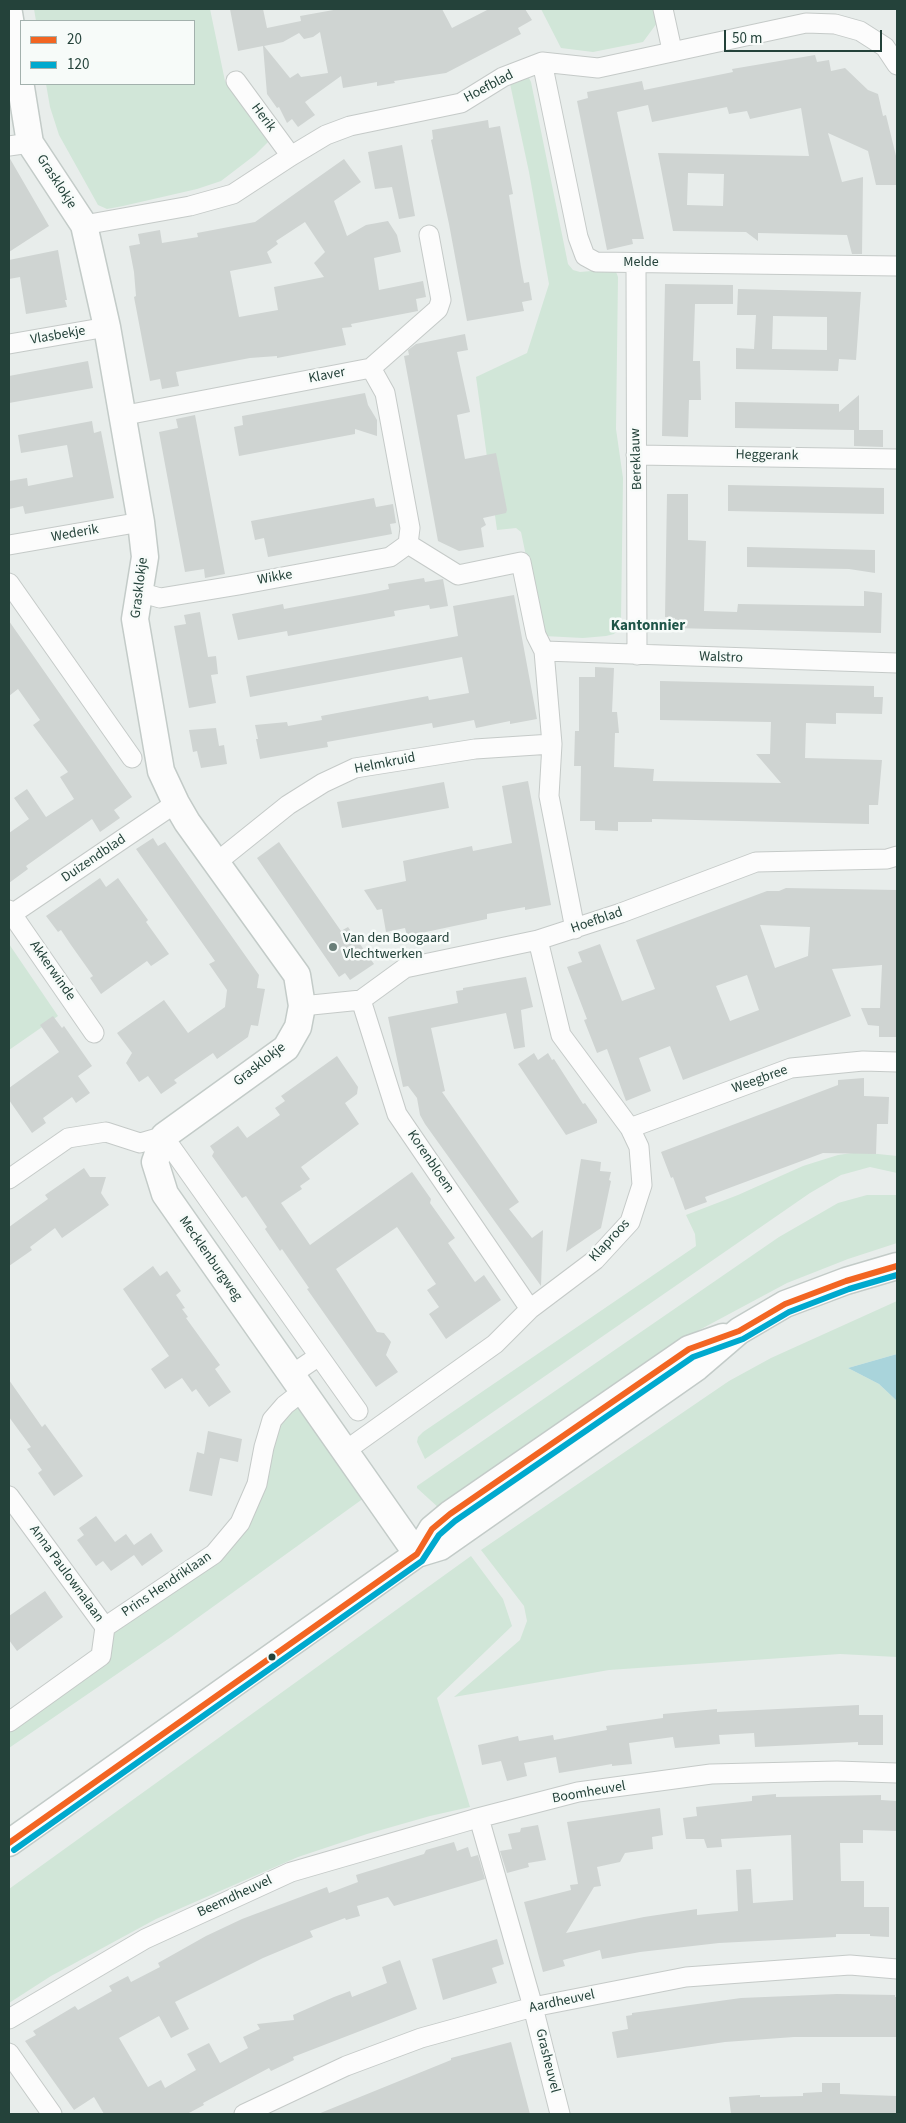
<!DOCTYPE html>
<style>
body{margin:0}
#map{position:relative;width:906px;height:2123px;overflow:hidden;background:#e8edeb;font-family:"Source Sans 3",sans-serif}
canvas{display:block}
.frame{position:absolute;inset:0;border:10px solid #24423a;pointer-events:none}
.legend{position:absolute;left:20px;top:20px;width:175px;height:65px;box-sizing:border-box;background:#f7fbf9;border:1px solid #a3b1ad;margin:0;padding:6px 9px;list-style:none;font-size:15px;color:#24423a}
.legend li{display:flex;align-items:center;gap:10px;height:25px}
.legend b{width:25px;border:1px solid #a3b1ad}
.scale{position:absolute;left:724px;top:30px;width:158px;height:22px;box-sizing:border-box;border:2px solid #24423a;border-top:0;padding-left:6px;font-size:15px;line-height:18px;white-space:nowrap;color:#24423a;-webkit-text-stroke:4px #f7fbf9;paint-order:stroke}
</style>
<div id="map">
<canvas width="906" height="2123"></canvas>
<div class="frame"></div>
<ul class="legend">
<li><b style="height:6px;background:#f26522"></b>20</li>
<li><b style="height:6px;background:#00a9ce"></b>120</li>
</ul>
<div class="scale">50 m</div>
</div>
<script>
const c = document.querySelector('canvas').getContext('2d');
c.lineJoin = 'round';
function paint(path, color) { c.fillStyle = color; c.fill(path, 'evenodd'); }
const poly = rows => new Path2D(rows.map(r => 'M' + r).join(''));
function stroke(path, color, width, dash) { c.strokeStyle = color; c.lineWidth = width; c.lineCap = dash ? 'butt' : 'round'; c.setLineDash(dash || []); c.stroke(path); }
function write(font, color, halo, rows, align = 'center') {
  c.font = font + ' "Source Sans 3",sans-serif'; c.lineWidth = 5; c.setLineDash([]); c.textBaseline = 'middle'; c.strokeStyle = halo; c.fillStyle = color; for (const [text, x, y, turn = 0] of rows) {
    c.save(); c.translate(x, y); c.rotate((+turn || 0) * Math.PI / 180); c.textAlign = isNaN(turn) ? turn : align; if (halo) c.strokeText(text, 0, 0); c.fillText(text, 0, 0); c.restore();
  }
}
const green = poly([
 [34,9,210,9,225,81,269,141,255,155,221,181,197,189,123,206,107,209,98,205,59,135,50,107,46,84,194,84,194,21,36,21],
 [541,9,654,9,657,23,643,42,593,52,561,48],
 [523,75,529,78,531,82,568,264,573,270,580,272,615,269,618,277,616,429,623,478,621,620,620,627,614,634,606,636,583,638,544,636,541,628,521,532,516,528,497,530,476,377,527,353,549,284,529,172,509,79],
 [9,944,58,1016,9,1050],
 [859,1152,897,1156,897,1173,870,1167,841,1175,810,1193,425,1459,417,1442,418,1437,423,1432,696,1246,695,1234,686,1215,738,1195,803,1166,838,1155],
 [867,1195,897,1195,897,1243,848,1259,787,1283,675,1343,440,1509,417,1488,417,1486,779,1237,838,1203],
 [897,1301,897,1354,848,1368,879,1384,897,1401,897,1657,840,1654,609,1670,454,1697,520,1640,527,1621,524,1606,481,1550,729,1381,771,1358],
 [296,1406,364,1498,171,1637,9,1748,9,1727,101,1661,114,1628,239,1532,276,1424],
 [471,1556,503,1599,512,1626,437,1698,470,1807,430,1816,367,1834,298,1857,156,1919,51,1976,9,2003,9,1889]
]);
const water = poly([
 [897,1354,897,1401,879,1384,848,1368]
]);
const building = poly([
 [230,9,263,9,267,28,301,21,300,16,339,9,442,9,452,28,489,9,525,9,532,20,518,28,521,34,446,73,394,81,395,83,377,86,377,82,343,88,341,76,305,102,315,115,298,127,292,119,287,123,279,107,277,108,267,94,263,46,238,51],
 [320,32,328,73,301,77,298,73,290,78,264,46,283,42,299,33,304,39,313,37],
 [815,55,817,62,829,60,831,71,845,68,868,90,878,94,883,116,886,115,897,160,897,185,876,185,868,151,828,133,842,182,863,177,862,254,852,254,847,235,758,233,758,241,746,232,673,231,658,153,809,156,801,108,750,119,747,111,729,114,727,107,652,122,648,105,617,112,644,239,632,239,633,244,607,250,577,101,588,98,587,92,642,81,644,90,733,72,732,69],
 [688,173,724,174,723,206,687,205],
 [488,120,489,128,500,126,513,194,509,195,521,267,524,283,529,282,532,300,522,302,524,311,467,321,449,224,431,140,433,139,432,130],
 [402,145,415,216,399,219,392,187,375,189,368,152],
 [9,157,49,226,9,252],
 [344,159,361,182,334,201,347,236,366,225,388,221,397,235,401,252,374,258,379,290,423,281,426,297,416,299,418,311,351,324,352,327,342,328,346,345,277,358,277,356,250,358,176,372,179,386,162,389,160,379,150,381,134,297,136,296,134,272,129,246,140,244,138,234,160,230,162,243,198,237,197,233,255,222],
 [305,222,325,252,314,263,324,277,274,287,278,310,239,317,230,271,272,263,267,252,278,244,276,241],
 [58,250,67,300,65,300,67,307,26,314,20,277,9,279,9,260],
 [665,284,733,285,733,304,695,304,693,361,700,361,701,400,689,400,688,437,662,436],
 [738,289,861,292,856,360,839,359,838,371,736,369,736,348,754,349,756,315,737,315],
 [773,316,827,317,827,350,772,349],
 [465,334,468,350,457,352,470,412,457,415,465,459,496,453,507,510,506,513,483,518,486,525,481,528,484,547,459,551,438,541,404,356,409,355,408,350,416,344],
 [88,361,93,388,9,403,9,376],
 [365,393,368,405,377,420,377,436,355,429,355,434,239,456,234,427,243,425,242,416],
 [859,395,859,430,883,430,883,447,854,446,854,430,735,428,735,402,839,404,839,412],
 [195,415,225,574,205,578,204,569,185,572,159,432,178,428,176,419],
 [92,421,94,433,101,431,114,498,25,514,23,506,9,509,9,481,27,478,28,486,73,477,67,445,21,453,18,435],
 [728,485,884,488,884,514,728,511],
 [667,494,688,494,688,540,706,541,704,611,737,612,738,604,864,606,864,591,882,593,881,633,674,628,675,618,665,617],
 [374,498,376,507,393,504,396,523,390,524,392,534,268,557,264,538,255,540,251,521],
 [747,547,875,550,875,573,849,569,747,567],
 [424,578,425,582,443,579,448,606,430,609,429,605,394,611,395,616,288,636,287,631,238,640,232,614,283,604,284,609,370,593,389,589,388,584],
 [514,595,537,719,510,724,510,721,476,728,474,720,433,728,432,723,327,742,328,747,260,759,256,739,258,739,255,725,287,722,288,726,322,720,321,716,428,696,429,700,469,693,462,657,250,697,246,676,458,636,453,606],
 [200,612,208,657,216,656,218,674,211,675,216,703,189,708,174,626,186,624,184,615],
 [9,621,132,797,114,810,120,818,100,832,92,819,26,866,28,869,9,883,9,833,29,819,14,798,27,789,46,817,74,799,60,777,68,772,33,725,40,720,18,689,9,696],
 [595,667,614,668,612,712,617,712,619,733,615,733,614,767,654,769,653,781,781,783,756,754,770,754,771,722,660,720,660,681,874,686,874,697,883,697,882,714,836,713,836,724,806,723,805,758,882,760,878,805,869,805,869,824,652,819,652,822,618,822,618,831,595,830,595,821,580,821,581,766,574,766,575,731,579,731,579,677,595,677],
 [216,728,219,746,224,745,227,764,201,768,197,751,193,752,189,730],
 [528,781,551,905,525,910,525,907,487,914,487,919,407,936,405,928,386,932,382,909,377,910,364,890,406,881,403,861,472,846,473,851,512,843,502,786],
 [444,782,449,808,342,828,337,802],
 [153,838,158,846,165,842,259,975,257,988,265,989,258,1026,251,1025,248,1037,217,1059,213,1053,174,1080,177,1083,161,1094,148,1076,139,1082,126,1063,132,1053,117,1033,164,1000,188,1033,225,1007,227,990,209,964,215,961,136,849],
 [279,842,341,931,348,927,374,964,350,980,345,973,339,977,257,858],
 [100,878,106,887,118,878,148,920,146,922,169,954,151,966,147,961,101,994,90,978,93,976,71,945,61,930,58,932,46,916],
 [786,888,897,890,897,1037,879,1037,879,1026,868,1025,861,1008,880,1008,882,965,832,969,851,1016,683,1080,670,1046,639,1058,651,1091,626,1101,607,1049,597,1053,584,1020,587,1019,567,967,582,962,578,952,600,944,622,1001,655,989,636,940,767,891,779,891],
 [760,925,810,927,808,956,775,968],
 [747,975,759,1010,730,1021,716,986],
 [526,977,533,1007,521,1010,525,1047,514,1049,506,1013,431,1028,445,1091,442,1092,519,1202,509,1209,532,1238,543,1230,541,1286,425,1124,420,1115,417,1098,408,1086,403,1087,388,1017,458,1003,456,991,463,990,463,988],
 [53,1016,62,1028,64,1026,92,1066,78,1076,90,1093,76,1103,72,1097,43,1118,46,1123,32,1133,9,1100,9,1088,59,1052,40,1025],
 [534,1053,538,1060,548,1053,552,1060,554,1059,583,1104,585,1103,597,1120,597,1123,566,1135,518,1064],
 [337,1056,358,1087,357,1094,345,1103,359,1124,301,1167,310,1179,300,1186,302,1189,281,1203,310,1245,412,1172,431,1199,430,1203,455,1238,448,1243,475,1282,484,1275,501,1300,446,1339,429,1314,439,1307,427,1290,436,1284,397,1227,336,1269,377,1332,384,1333,391,1342,386,1355,398,1372,376,1387,307,1289,309,1288,282,1249,280,1251,265,1229,267,1227,246,1196,242,1198,212,1156,214,1152,210,1146,238,1126,247,1138,280,1115,275,1108,285,1101,281,1096],
 [864,1078,864,1096,889,1097,888,1124,877,1124,876,1154,823,1153,705,1197,707,1202,685,1210,673,1177,671,1178,661,1152,838,1085,838,1080],
 [581,1159,601,1162,600,1171,611,1172,609,1180,611,1181,601,1228,566,1252],
 [84,1168,90,1177,106,1177,101,1193,109,1205,62,1238,55,1228,30,1247,32,1250,9,1266,9,1227,48,1199,45,1195],
 [153,1266,160,1276,167,1271,181,1291,176,1295,185,1308,182,1309,188,1317,186,1318,220,1365,215,1369,231,1392,209,1407,196,1389,192,1392,182,1378,165,1389,151,1369,169,1356,123,1289],
 [9,1380,42,1427,45,1424,83,1476,54,1496,38,1473,42,1470,27,1449,31,1447,9,1417],
 [208,1431,242,1439,238,1462,220,1458,212,1496,189,1491,197,1452,204,1454],
 [96,1516,115,1542,126,1534,134,1545,151,1533,163,1551,142,1566,134,1555,111,1571,103,1561,96,1566,77,1540,84,1535,79,1528],
 [45,1591,63,1617,17,1651,9,1640,9,1616],
 [859,1705,859,1715,883,1715,883,1745,858,1745,858,1742,755,1747,754,1733,719,1735,720,1744,675,1748,673,1737,629,1743,632,1764,612,1766,612,1764,559,1773,556,1757,524,1763,527,1776,507,1781,501,1761,482,1765,478,1745,518,1736,519,1741,553,1735,554,1740,607,1730,606,1726,663,1718,663,1714,717,1709,717,1712],
 [776,1794,776,1797,881,1795,881,1800,897,1801,897,1831,863,1830,863,1843,840,1843,841,1881,864,1881,864,1907,889,1907,889,1937,870,1936,870,1934,836,1934,836,1937,719,1943,640,1952,602,1959,600,1950,563,1960,565,1966,543,1972,524,1902,571,1890,570,1885,578,1884,567,1822,660,1808,663,1835,652,1837,653,1849,625,1853,620,1862,597,1867,601,1886,594,1887,566,1933,644,1917,697,1909,697,1915,738,1911,736,1870,751,1869,753,1903,793,1900,791,1835,721,1839,722,1847,707,1848,704,1839,686,1839,683,1818,697,1816,696,1807,752,1801,752,1796],
 [538,1825,546,1860,528,1863,529,1867,507,1873,500,1851,512,1849,508,1834,520,1832,521,1828],
 [454,1842,457,1851,468,1847,471,1857,478,1855,485,1879,394,1906,388,1897,357,1906,360,1916,346,1920,345,1918,310,1931,313,1937,263,1958,175,2002,189,2029,171,2038,159,2016,119,2038,148,2087,161,2080,165,2088,196,2070,187,2054,209,2043,220,2063,248,2048,243,2037,260,2029,257,2024,294,2020,293,2015,334,1997,350,1991,352,1997,387,1983,382,1967,400,1960,417,2009,293,2057,294,2060,271,2071,269,2068,203,2103,204,2105,187,2114,104,2114,94,2097,74,2110,25,2041,36,2035,33,2031,75,2006,78,2010,112,1991,109,1986,128,1976,131,1982,160,1967,158,1963,206,1936,242,1919,327,1887,329,1893,358,1882,356,1875,424,1854,426,1850],
 [497,1939,504,1964,492,1968,497,1983,443,2000,432,1959],
 [837,1994,895,1995,895,1997,897,1997,897,2037,794,2037,725,2042,617,2058,612,2032,628,2029,626,2016,632,2015,632,2013,741,1998],
 [511,2042,530,2114,318,2114,451,2060,451,2058],
 [822,2083,840,2083,840,2094,897,2096,897,2114,731,2114,729,2097,760,2095,760,2097,803,2096,803,2093,822,2092]
]);
const street = poly([
 [663,9,672,50],
 [542,62,578,237,585,256,596,262,897,266],
 [236,81,291,156],
 [9,146,30,143],
 [84,225,190,206,233,194,291,156,326,135,350,126,461,103,503,77,542,62,598,68,806,23,835,24,860,31,885,47,897,65],
 [636,263,637,655],
 [9,344,107,327],
 [121,416,371,368,438,309,441,300,429,235],
 [636,455,897,459],
 [408,544,458,575,521,562,536,635,544,651,552,744,549,796,575,929],
 [9,545,141,522],
 [9,583,132,758],
 [139,592,160,598,239,585,390,557,408,544,410,528,385,393,371,368],
 [544,651,897,663],
 [217,862,288,805,323,783,355,768,475,749,552,744],
 [9,910,94,1033],
 [12,914,176,803],
 [361,1000,397,1114,530,1309],
 [302,1006,361,1000,405,968,538,940,621,913,756,862,887,859,897,856],
 [630,1128,791,1068,863,1061,897,1062],
 [171,1147,358,1411],
 [9,1179,68,1138,106,1132,140,1143,164,1136],
 [291,1375,319,1356],
 [345,1451,495,1344,530,1309,595,1260,630,1222,642,1185,639,1147,630,1128,561,1035,538,940],
 [9,1496,105,1627],
 [9,1722,101,1656,105,1627,214,1554,240,1523,257,1484,264,1447,272,1420,285,1405,303,1391],
 [479,1818,533,2007,560,2114],
 [9,2019,145,1939,291,1872,474,1819,578,1792,711,1774,837,1771,897,1773],
 [9,2053,52,2114],
 [244,2114,346,2066,421,2038,533,2007,686,1977,850,1965,897,1969]
]);
const secondary = poly([
 [9,13,30,143,84,225,107,327,141,522,145,557,135,619,161,771,176,803,187,822,297,975,302,1006,298,1027,286,1048,164,1136,155,1162,165,1194,417,1554],
 [417,1554,432,1529,450,1514,689,1349,723,1337],
 [9,1843,417,1554,440,1547,697,1367,739,1331,785,1304,846,1281,897,1266]
]);
const bus1 = poly([
 [9,1843,417,1554,432,1529,450,1514,689,1349,739,1331,785,1304,846,1281,897,1266]
]);
const bus2 = poly([
 [14,1850,422,1561,439,1535,455,1521,693,1357,743,1339,789,1312,849,1289,897,1275]
]);
const markers = [
 [333,947,5,"#697e78"],
 [272,1657,4.5,"#24423a"]
];
const streetNames = [
 ["Hoefblad",489,87,-28],
 ["Herik",263,118,53],
 ["Grasklokje",56,182,57],
 ["Melde",641,263],
 ["Vlasbekje",58,336,-10],
 ["Klaver",327,376,-11],
 ["Heggerank",767,456,1],
 ["Bereklauw",637,459,-92],
 ["Wederik",75,534,-10],
 ["Wikke",275,578,-10],
 ["Grasklokje",140,588,-83],
 ["Walstro",721,658,2],
 ["Helmkruid",385,764,-11],
 ["Duizendblad",94,859,-34],
 ["Hoefblad",597,921,-19],
 ["Akkerwinde",52,971,55],
 ["Grasklokje",260,1065,-38],
 ["Weegbree",760,1080,-20],
 ["Korenbloem",430,1162,56],
 ["Klaproos",610,1241,-47],
 ["Mecklenburgweg",210,1259,55],
 ["Anna Paulownalaan",66,1574,54],
 ["Prins Hendriklaan",167,1585,-34],
 ["Boomheuvel",589,1793,-10],
 ["Beemdheuvel",235,1897,-25],
 ["Aardheuvel",562,2002,-12],
 ["Grasheuvel",547,2061,76]
];
const poiNames = [
 ["Van den Boogaard",343,939],
 ["Vlechtwerken",343,955]
];
const neighbourhoodNames = [
 ["Kantonnier",648,627]
];
paint(green, '#d1e6d8');
paint(water, '#a9d4db');
paint(building, '#cfd4d2');
stroke(street, '#c5cac8', 21);
stroke(secondary, '#c3cbc8', 29);
stroke(street, '#fcfcfc', 19);
stroke(secondary, '#fcfcfc', 26);
stroke(bus1, '#f26522', 6);
stroke(bus2, '#00a9ce', 6);
for (const [x, y, r, color] of markers) { const dot = new Path2D(); dot.arc(x, y, r, 0, 2 * Math.PI); c.fillStyle = color; c.fill(dot); stroke(dot, '#f7fbf9', 2); }
write('14px', '#24423a', '#f7fbf9', streetNames);
write('14px', '#24423a', '#f7fbf9', poiNames, 'left');
write('bold 15px', '#1f5548', '#f7fbf9', neighbourhoodNames);
</script>
